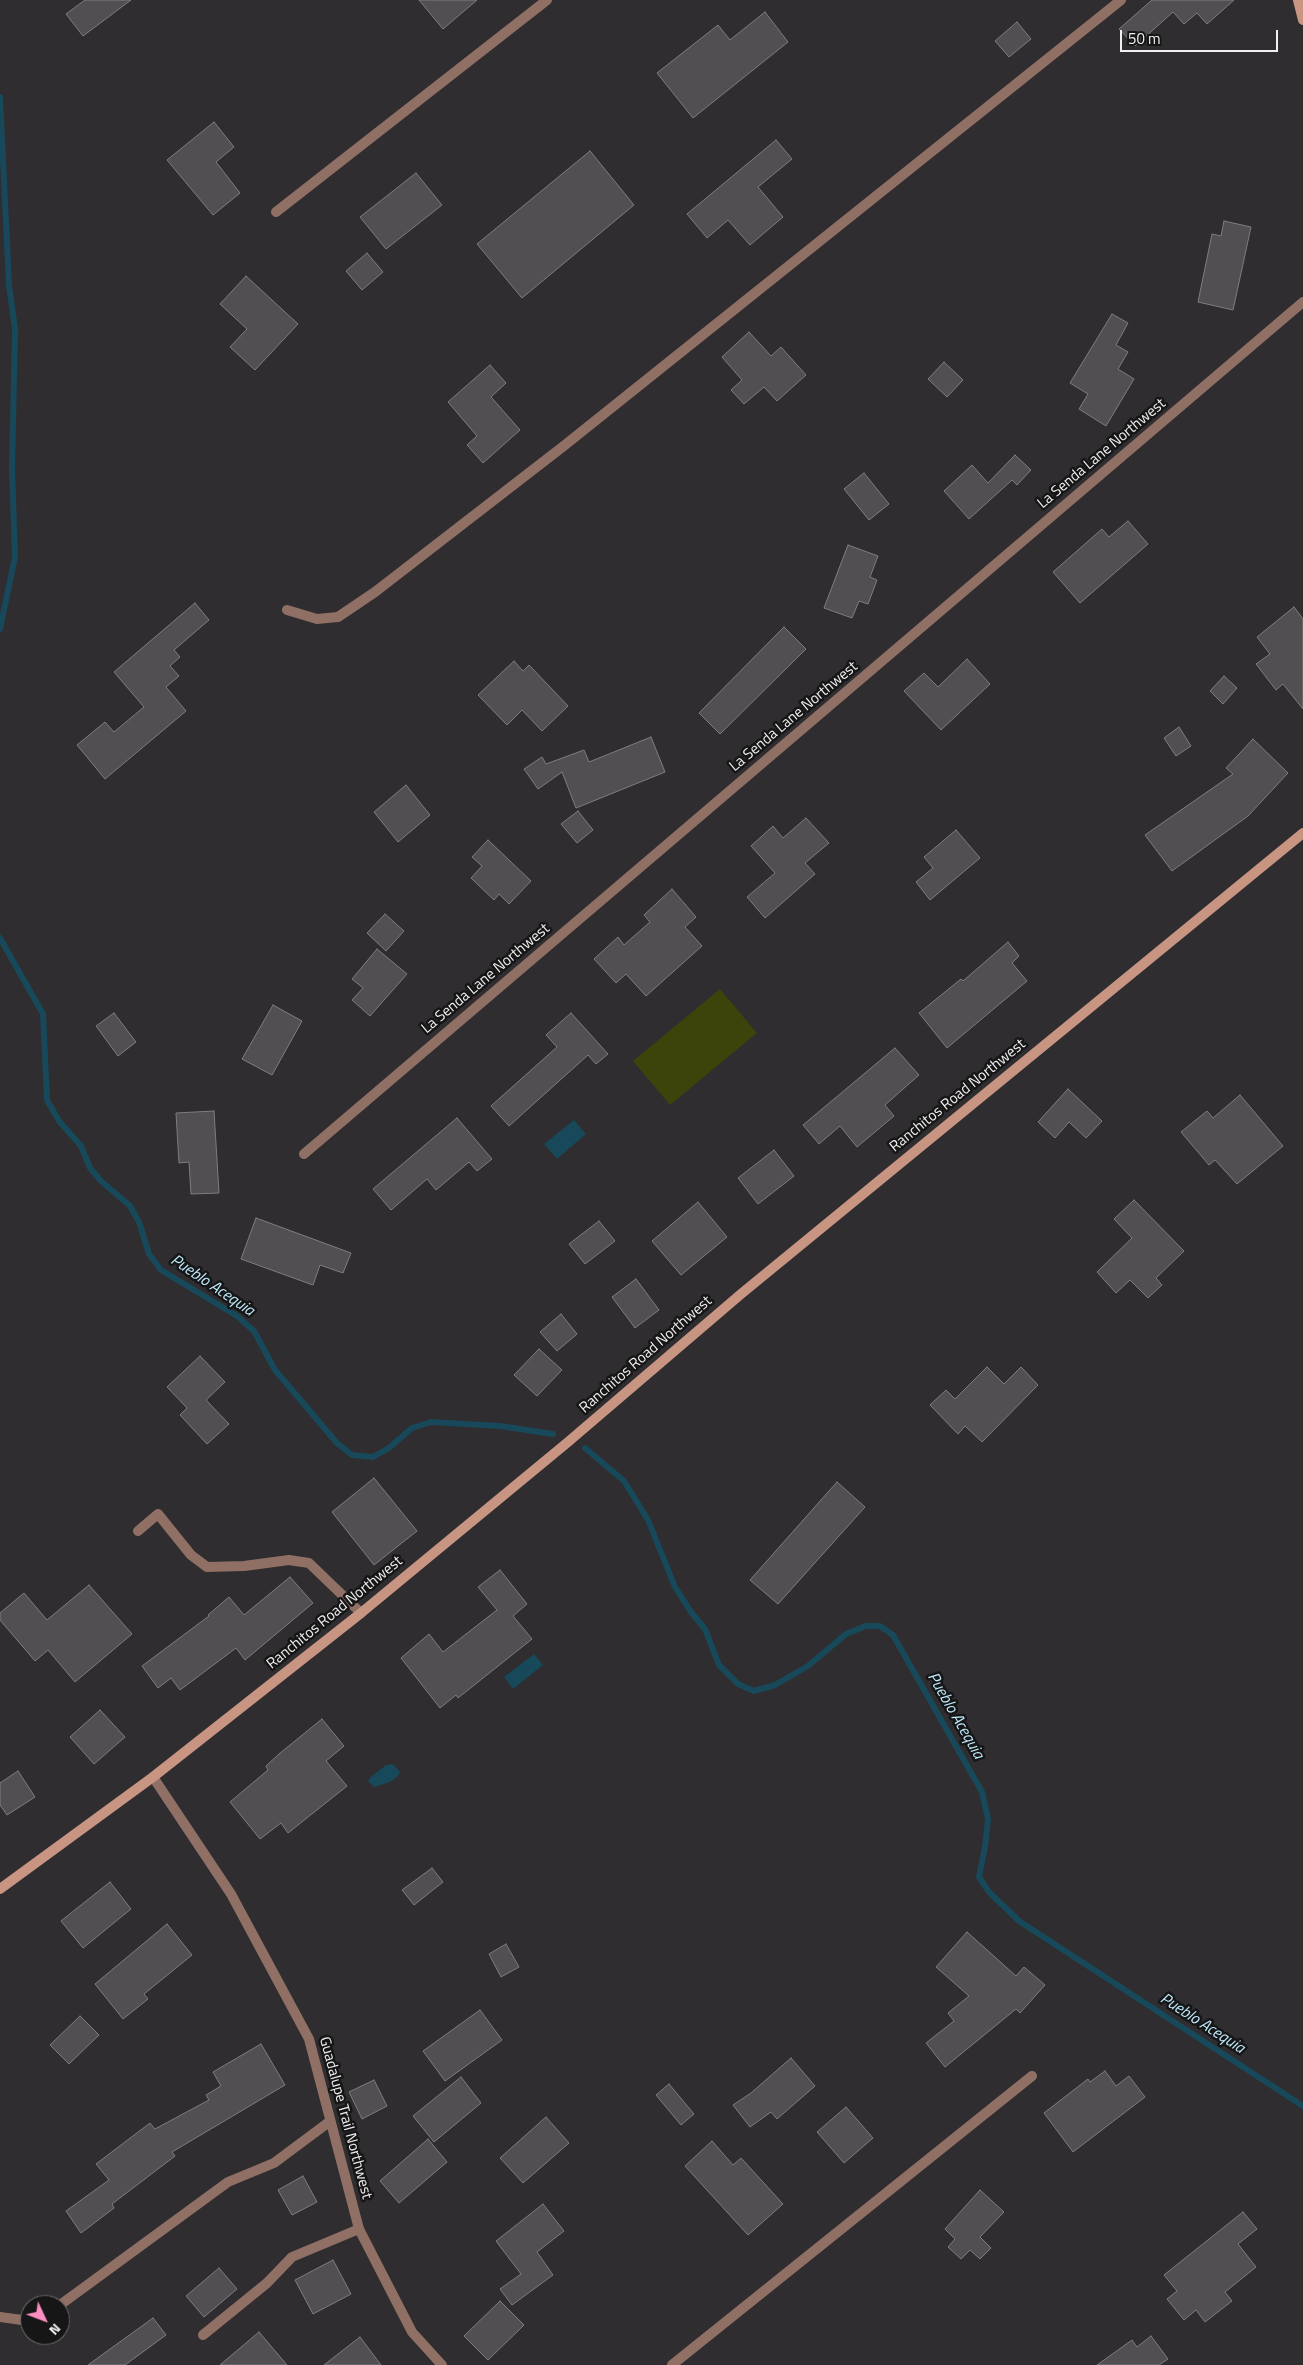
<!DOCTYPE html>
<style>
body{margin:0}
#map{position:relative;width:1303px;height:2365px;overflow:hidden;background:#2f2d2f;font-family:"Titillium Web",sans-serif}
canvas{display:block}
.north{position:absolute;left:20px;top:2295px;width:50px;height:50px;box-sizing:border-box;background:#171617;border:1px solid #6e6d6e;border-radius:50%;rotate:133deg;font-size:14px;font-weight:700;line-height:20px;text-align:center;color:#f1f0f1}
.north::after{content:'';display:block;margin:auto;width:18px;height:22px;background:#fc8fc2;clip-path:polygon(50% 0,100% 100%,50% 72%,0 100%)}
.scale{position:absolute;left:1120px;top:30px;width:158px;height:22px;box-sizing:border-box;border:2px solid #f1f0f1;border-top:0;padding-left:6px;font-size:15px;line-height:18px;white-space:nowrap;color:#f1f0f1;-webkit-text-stroke:4px #171617;paint-order:stroke}
</style>
<div id="map">
<canvas width="1303" height="2365"></canvas>
<div class="north">N</div>
<div class="scale">50 m</div>
</div>
<script>
const c = document.querySelector('canvas').getContext('2d');
c.lineJoin = 'round';
function paint(path, color) { c.fillStyle = color; c.fill(path, 'evenodd'); }
const poly = rows => new Path2D(rows.map(r => 'M' + r).join(''));
function stroke(path, color, width, dash) { c.strokeStyle = color; c.lineWidth = width; c.lineCap = dash ? 'butt' : 'round'; c.setLineDash(dash || []); c.stroke(path); }
function write(font, color, halo, rows, align = 'center') {
  c.font = font + ' "Titillium Web",sans-serif'; c.lineWidth = 5; c.setLineDash([]); c.textBaseline = 'middle'; c.strokeStyle = halo; c.fillStyle = color; for (const [text, x, y, turn = 0] of rows) {
    c.save(); c.translate(x, y); c.rotate((+turn || 0) * Math.PI / 180); c.textAlign = isNaN(turn) ? turn : align; if (halo) c.strokeText(text, 0, 0); c.fillText(text, 0, 0); c.restore();
  }
}
const green = poly([
 [720,989,757,1033,670,1105,633,1061]
]);
const water = poly([
 [574,1120,586,1134,557,1159,544,1144],
 [534,1654,543,1665,513,1689,504,1677],
 [393,1764,400,1772,398,1776,390,1782,374,1787,368,1781,371,1777,386,1765]
]);
const stream = poly([
 [0,97,9,285,15,329,12,470,15,557,0,629],
 [0,938,43,1014,47,1100,59,1121,81,1146,90,1168,101,1181,130,1206,139,1222,149,1254,161,1270,237,1316,254,1331,275,1370,337,1443,352,1455,373,1457,389,1448,412,1428,431,1422,500,1426,553,1434],
 [585,1448,624,1481,648,1520,675,1587,691,1612,705,1629,719,1665,738,1684,754,1691,775,1685,808,1666,846,1634,866,1626,880,1626,893,1635,982,1792,988,1819,985,1847,979,1877,989,1892,1019,1921,1303,2106]
]);
const building = poly([
 [85,0,131,0,83,36,66,14,85,0],
 [419,0,477,0,443,29,419,0],
 [1152,0,1234,0,1207,24,1197,13,1184,24,1173,12,1135,46,1119,29,1152,0],
 [765,12,788,42,693,118,657,73,718,25,730,40,765,12],
 [1017,22,1031,39,1009,57,995,41,1017,22],
 [214,122,234,147,216,162,240,193,213,215,167,160,214,122],
 [776,140,792,159,758,187,783,217,750,245,728,220,707,238,687,214,776,140],
 [590,151,634,205,522,298,477,244,590,151],
 [416,173,442,205,386,249,360,217,416,173],
 [1224,221,1251,227,1233,310,1198,302,1212,234,1221,236,1224,221],
 [367,253,383,272,362,290,346,271,367,253],
 [246,276,298,324,255,370,230,347,247,329,220,304,246,276],
 [1112,314,1128,323,1116,345,1128,352,1118,369,1134,379,1106,426,1079,409,1088,394,1070,383,1112,314],
 [749,332,771,356,781,347,806,375,777,401,764,387,744,404,731,390,742,380,722,357,749,332],
 [944,362,963,380,947,397,928,379,944,362],
 [490,365,506,383,491,397,520,430,483,463,467,445,477,436,448,402,490,365],
 [1015,455,1031,470,1017,485,1012,480,969,519,944,491,972,465,988,483,1015,455],
 [864,473,889,504,869,520,844,489,864,473],
 [1128,521,1148,544,1080,603,1053,572,1102,529,1109,537,1128,521],
 [848,545,878,556,870,577,877,580,868,604,859,601,852,618,824,608,848,545],
 [195,603,209,620,174,650,180,657,170,666,179,676,166,687,186,711,105,779,77,745,105,722,114,732,144,707,114,672,195,603],
 [1294,607,1303,619,1303,709,1283,684,1276,690,1256,664,1270,654,1257,637,1294,607],
 [784,627,806,649,720,734,699,713,784,627],
 [967,659,990,684,941,730,904,691,924,673,938,687,967,659],
 [514,661,523,671,529,665,568,706,542,731,522,710,507,725,478,695,514,661],
 [1224,676,1237,688,1223,704,1210,691,1224,676],
 [1179,727,1191,746,1176,756,1164,738,1179,727],
 [651,737,665,772,576,808,562,772,538,789,524,769,542,757,546,764,584,750,589,762,651,737],
 [1253,739,1288,773,1248,816,1172,871,1145,835,1233,774,1226,768,1253,739],
 [406,785,430,815,398,842,374,812,406,785],
 [578,811,593,830,577,843,561,824,578,811],
 [806,818,829,843,805,863,815,874,765,918,747,897,775,873,751,846,773,826,783,838,806,818],
 [956,830,980,858,930,900,916,882,933,868,924,857,956,830],
 [488,840,531,881,509,904,499,894,494,900,471,878,482,866,472,857,488,840],
 [672,889,696,917,685,927,702,946,646,996,626,974,616,983,594,959,618,937,624,945,650,922,644,915,672,889],
 [385,914,404,931,386,951,367,933,385,914],
 [1008,942,1019,956,1012,963,1027,981,947,1048,919,1013,961,979,963,981,1008,942],
 [377,949,407,974,370,1016,352,1000,363,988,352,979,377,949],
 [273,1005,302,1021,272,1075,242,1059,273,1005],
 [114,1013,136,1042,118,1056,96,1026,114,1013],
 [571,1013,608,1054,596,1064,588,1055,509,1126,491,1106,557,1047,546,1035,571,1013],
 [895,1048,919,1075,885,1105,894,1116,857,1147,840,1126,819,1144,803,1125,895,1048],
 [1068,1089,1102,1121,1086,1138,1069,1122,1055,1138,1038,1122,1068,1089],
 [1240,1095,1283,1146,1237,1184,1215,1160,1209,1165,1181,1132,1207,1111,1213,1118,1240,1095],
 [214,1111,219,1193,191,1194,189,1162,179,1163,176,1113,214,1111],
 [457,1118,492,1159,477,1171,469,1162,436,1190,427,1179,391,1210,373,1189,457,1118],
 [774,1150,794,1176,758,1204,738,1178,774,1150],
 [1134,1200,1184,1251,1156,1278,1162,1285,1148,1298,1130,1280,1116,1293,1097,1272,1132,1238,1114,1219,1134,1200],
 [698,1202,727,1237,681,1275,652,1241,698,1202],
 [256,1218,351,1253,343,1273,320,1265,313,1285,241,1259,256,1218],
 [599,1221,615,1241,585,1264,569,1244,599,1221],
 [636,1279,659,1310,635,1328,612,1297,636,1279],
 [561,1314,577,1334,557,1351,540,1332,561,1314],
 [539,1349,562,1370,537,1396,514,1375,539,1349],
 [200,1356,225,1382,206,1400,229,1424,207,1444,180,1415,187,1408,167,1387,200,1356],
 [987,1367,1004,1384,1021,1367,1038,1385,982,1442,965,1426,958,1434,930,1405,946,1390,955,1399,987,1367],
 [374,1478,417,1531,374,1565,332,1512,374,1478],
 [837,1482,865,1507,778,1604,750,1580,837,1482],
 [500,1570,527,1604,513,1616,532,1639,458,1698,456,1695,440,1708,401,1658,429,1634,443,1652,497,1610,478,1587,500,1570],
 [290,1577,313,1603,245,1660,236,1648,180,1690,171,1678,158,1688,142,1666,209,1616,208,1615,229,1597,244,1615,290,1577],
 [89,1585,132,1634,75,1682,48,1650,35,1661,0,1620,0,1613,24,1593,47,1620,89,1585],
 [100,1710,125,1737,94,1764,70,1737,100,1710],
 [322,1719,344,1746,326,1761,347,1786,288,1833,281,1823,260,1839,230,1802,268,1770,266,1766,279,1754,322,1719],
 [18,1771,35,1797,7,1815,0,1805,0,1783,18,1771],
 [432,1868,443,1882,414,1905,402,1890,432,1868],
 [110,1882,131,1909,83,1948,61,1921,110,1882],
 [167,1924,192,1955,144,1994,148,1999,123,2019,95,1984,167,1924],
 [967,1932,1016,1976,1024,1967,1045,1985,1020,2013,1016,2009,945,2067,926,2043,954,2021,948,2013,969,1996,936,1967,967,1932],
 [506,1944,519,1967,501,1977,489,1954,506,1944],
 [480,2010,502,2040,445,2081,423,2051,480,2010],
 [80,2016,99,2035,69,2064,50,2045,80,2016],
 [261,2044,285,2085,172,2152,175,2156,112,2204,114,2208,81,2233,66,2211,109,2180,96,2164,150,2123,155,2129,209,2100,206,2095,221,2086,213,2072,261,2044],
 [791,2058,815,2086,777,2119,771,2112,750,2127,733,2105,751,2093,791,2058],
 [1105,2071,1116,2086,1129,2076,1145,2097,1073,2152,1044,2113,1088,2079,1090,2082,1105,2071],
 [461,2077,481,2103,434,2142,413,2116,461,2077],
 [374,2080,387,2106,362,2119,349,2092,374,2080],
 [669,2084,694,2114,681,2125,656,2095,669,2084],
 [846,2107,873,2138,844,2163,817,2132,846,2107],
 [546,2117,569,2143,523,2183,500,2158,546,2117],
 [428,2139,447,2162,399,2203,380,2181,428,2139],
 [712,2141,733,2165,741,2158,783,2204,748,2235,685,2166,712,2141],
 [303,2176,317,2202,292,2215,278,2190,303,2176],
 [980,2190,1004,2212,980,2237,991,2248,980,2259,970,2250,961,2259,948,2247,955,2239,945,2229,980,2190],
 [543,2204,564,2231,537,2252,553,2275,512,2305,500,2289,521,2274,496,2241,543,2204],
 [1243,2212,1257,2229,1238,2244,1256,2267,1225,2292,1232,2301,1205,2322,1196,2310,1184,2320,1167,2299,1177,2291,1164,2275,1243,2212],
 [333,2260,351,2294,313,2314,295,2280,333,2260],
 [219,2268,237,2289,204,2317,186,2296,219,2268],
 [500,2301,524,2325,488,2360,464,2336,500,2301],
 [153,2318,166,2335,125,2365,88,2365,153,2318],
 [259,2332,287,2365,220,2365,259,2332],
 [1151,2336,1168,2359,1159,2365,1097,2365,1132,2340,1137,2347,1151,2336],
 [360,2337,381,2365,324,2365,360,2337]
]);
const street = poly([
 [276,212,547,0],
 [287,610,317,619,338,617,375,592,565,445,1121,0],
 [304,1154,1303,302],
 [138,1531,158,1514,191,1555,207,1567,244,1566,289,1560,309,1563,361,1613],
 [153,1777,231,1894,309,2039,359,2229,412,2332,442,2365],
 [60,2305,228,2182,274,2163,329,2122],
 [0,2317,22,2320,30,2317],
 [203,2335,267,2283,292,2257,359,2229],
 [672,2365,1032,2076]
]);
const secondary = poly([
 [1298,0,1303,20],
 [0,1889,153,1777,361,1613,568,1442,741,1294,1303,833]
]);
const streetNames = [
 ["La Senda Lane Northwest",1102,454,-40],
 ["La Senda Lane Northwest",794,717,-40],
 ["La Senda Lane Northwest",486,979,-40],
 ["Ranchitos Road Northwest",958,1096,-39],
 ["Ranchitos Road Northwest",646,1355,-41],
 ["Ranchitos Road Northwest",335,1613,-39],
 ["Guadalupe Trail Northwest",345,2118,75]
];
const waterNames = [
 ["Pueblo Acequia",212,1286,34],
 ["Pueblo Acequia",955,1716,60],
 ["Pueblo Acequia",1202,2024,33]
];
paint(green, '#3c430b');
paint(water, '#17495a');
stroke(stream, '#17495a', 6);
paint(building, '#524f52');
stroke(building, '#807d80', 1);
stroke(street, '#907064', 10);
stroke(secondary, '#c89582', 10);
write('15px', '#f1f0f1', '#171617', streetNames);
write('italic 16px', '#bde9fb', '#171617', waterNames);
</script>
